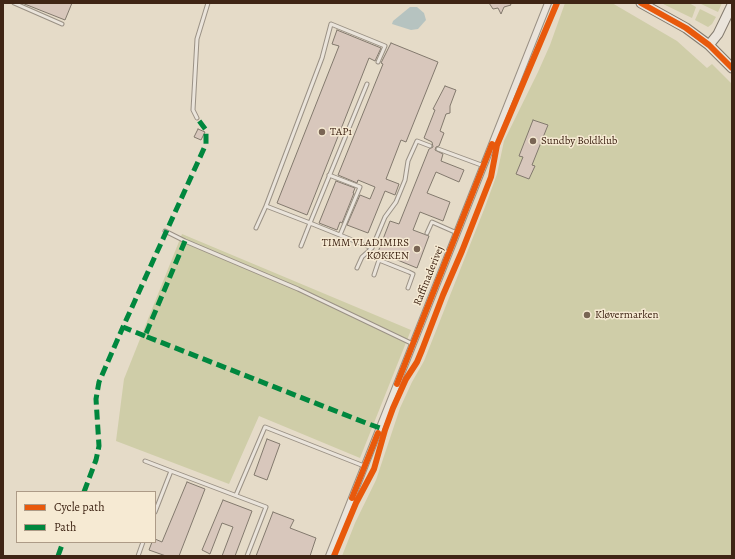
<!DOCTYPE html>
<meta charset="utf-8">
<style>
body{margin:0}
#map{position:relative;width:735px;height:559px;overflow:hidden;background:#e5dbc8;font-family:Alegreya,serif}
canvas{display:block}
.frame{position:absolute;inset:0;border:4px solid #3f2515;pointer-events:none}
.legend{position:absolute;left:16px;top:491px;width:140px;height:52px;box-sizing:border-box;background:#f6ead3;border:1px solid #ad9b87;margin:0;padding:5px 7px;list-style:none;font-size:12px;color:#3f2515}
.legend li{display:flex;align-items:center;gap:8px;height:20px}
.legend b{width:20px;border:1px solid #ad9b87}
</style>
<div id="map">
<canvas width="735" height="559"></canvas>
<div class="frame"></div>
<ul class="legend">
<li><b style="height:5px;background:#e8590c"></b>Cycle path</li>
<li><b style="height:5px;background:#00873e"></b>Path</li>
</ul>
</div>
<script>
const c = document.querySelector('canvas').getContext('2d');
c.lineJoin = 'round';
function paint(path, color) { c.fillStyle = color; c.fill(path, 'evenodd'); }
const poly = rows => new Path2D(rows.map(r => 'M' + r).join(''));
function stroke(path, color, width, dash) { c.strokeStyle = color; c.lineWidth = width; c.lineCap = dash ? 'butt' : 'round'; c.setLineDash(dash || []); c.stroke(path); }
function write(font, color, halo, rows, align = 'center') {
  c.font = font + ' Alegreya,serif'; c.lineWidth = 3; c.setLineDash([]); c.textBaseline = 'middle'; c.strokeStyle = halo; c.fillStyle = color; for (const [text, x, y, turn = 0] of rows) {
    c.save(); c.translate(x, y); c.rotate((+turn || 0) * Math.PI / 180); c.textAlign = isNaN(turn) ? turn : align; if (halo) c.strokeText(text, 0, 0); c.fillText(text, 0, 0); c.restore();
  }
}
const green = poly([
 [565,3,612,3,677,41,707,68,712,64,732,84,732,556,342,556,355,523,376,480,400,408,412,382,424,361,485,207,497,174,504,141,538,72,550,45],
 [661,3,689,3,696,7,692,18],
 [699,3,722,3,718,12],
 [700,9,716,17,712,24,708,27,695,20],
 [182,234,411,330,360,458,259,416,229,484,116,441,124,379]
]);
const water = poly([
 [410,7,417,7,424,13,426,20,418,29,411,30,392,24,393,21]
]);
const building = poly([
 [22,3,72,3,65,20,22,3],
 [489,3,510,3,511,5,504,7,501,14,498,8,493,9,489,3],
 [337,30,381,48,375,61,369,58,307,215,277,203,339,46,332,44,337,30],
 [391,43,438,62,406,142,401,140,386,179,399,184,395,195,385,191,368,233,347,225,360,195,370,199,375,187,358,180,357,183,338,175,383,64,381,63,391,43],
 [445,86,456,90,450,106,450,113,446,114,440,131,444,133,439,146,436,147,435,150,443,154,441,161,464,170,459,182,436,172,427,193,450,202,443,221,420,212,413,230,429,236,417,268,378,252,390,221,399,224,429,149,433,147,432,142,424,138,435,110,433,109,445,86],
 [533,120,548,125,532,165,535,166,529,179,516,174,523,157,519,156,533,120],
 [198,129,205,132,201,140,194,137,198,129],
 [336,181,355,188,353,193,354,193,342,223,340,222,337,230,319,223,336,181],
 [267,439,280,444,267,480,254,475,267,439],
 [187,482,205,489,179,556,166,556,149,550,152,542,155,542,155,539,162,542,187,482],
 [223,500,252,511,235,556,222,556,233,527,222,523,210,554,202,550,223,500],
 [273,512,294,520,290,528,316,538,310,556,256,556,273,512]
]);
const lane = poly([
 [14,3,62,24],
 [367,84,310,223,372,248],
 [197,118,193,110,197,39,208,3],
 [438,149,484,166],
 [329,175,360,187,340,235],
 [256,228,266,206],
 [165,231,185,241,298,289,413,344],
 [427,233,432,222,457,233],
 [301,246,310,223,266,206,322,58,331,24,385,46,378,62],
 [357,268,362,257,372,248,385,217,396,202,405,180,408,161,417,141,430,146],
 [374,275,379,260,409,272,413,274,408,288],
 [145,461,171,471],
 [236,495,265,427,364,466],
 [155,512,171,471,266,507,247,556],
 [138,556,143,542]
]);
const street = poly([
 [329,556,548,3]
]);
const secondary = poly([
 [641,3,686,28,709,45,732,68],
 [709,45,718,34,732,5]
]);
const quiet = poly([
 [185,241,145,336,366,423,380,428],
 [145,336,123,327,206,144,206,130,197,118],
 [84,492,96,460,99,446,96,399,99,382,123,327],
 [58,556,63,542]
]);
const cycleway = poly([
 [641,3,686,28,709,45,732,68],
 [397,384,492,144],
 [352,498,378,433],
 [334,556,356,503,374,469,385,430,393,408,406,379,417,362,422,350,443,295,462,251,491,177,497,145,557,3]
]);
const markers = [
 [322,132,4,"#796554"],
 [533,141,4,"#796554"],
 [417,249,4,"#796554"],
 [587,315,4,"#796554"]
];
const poiNames = [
 ["TAP1",330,132],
 ["Sundby Boldklub",541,141],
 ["TIMM VLADIMIRS",409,243,"right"],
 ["KØKKEN",409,256,"right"],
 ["Kløvermarken",595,315]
];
const streetNames = [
 ["Raffinaderivej",429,276,-68]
];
paint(green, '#cfcda8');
paint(water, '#b6c3c0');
paint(building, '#d8c7bc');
stroke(building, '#82796d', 1);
stroke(lane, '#9a9185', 5);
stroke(street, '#9a9185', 8);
stroke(secondary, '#82796d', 11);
stroke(lane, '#eae4db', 3);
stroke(street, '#eae4db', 6);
stroke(secondary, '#eae4db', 9);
stroke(quiet, '#00873e', 5, [10, 5]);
stroke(cycleway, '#e8590c', 6);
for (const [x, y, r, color] of markers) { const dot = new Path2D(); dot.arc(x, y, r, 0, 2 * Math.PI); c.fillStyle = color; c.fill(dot); stroke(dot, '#f6ead3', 1.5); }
write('11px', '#3f2515', '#f6ead3', poiNames, 'left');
write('11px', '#3f2515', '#f6ead3', streetNames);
</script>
